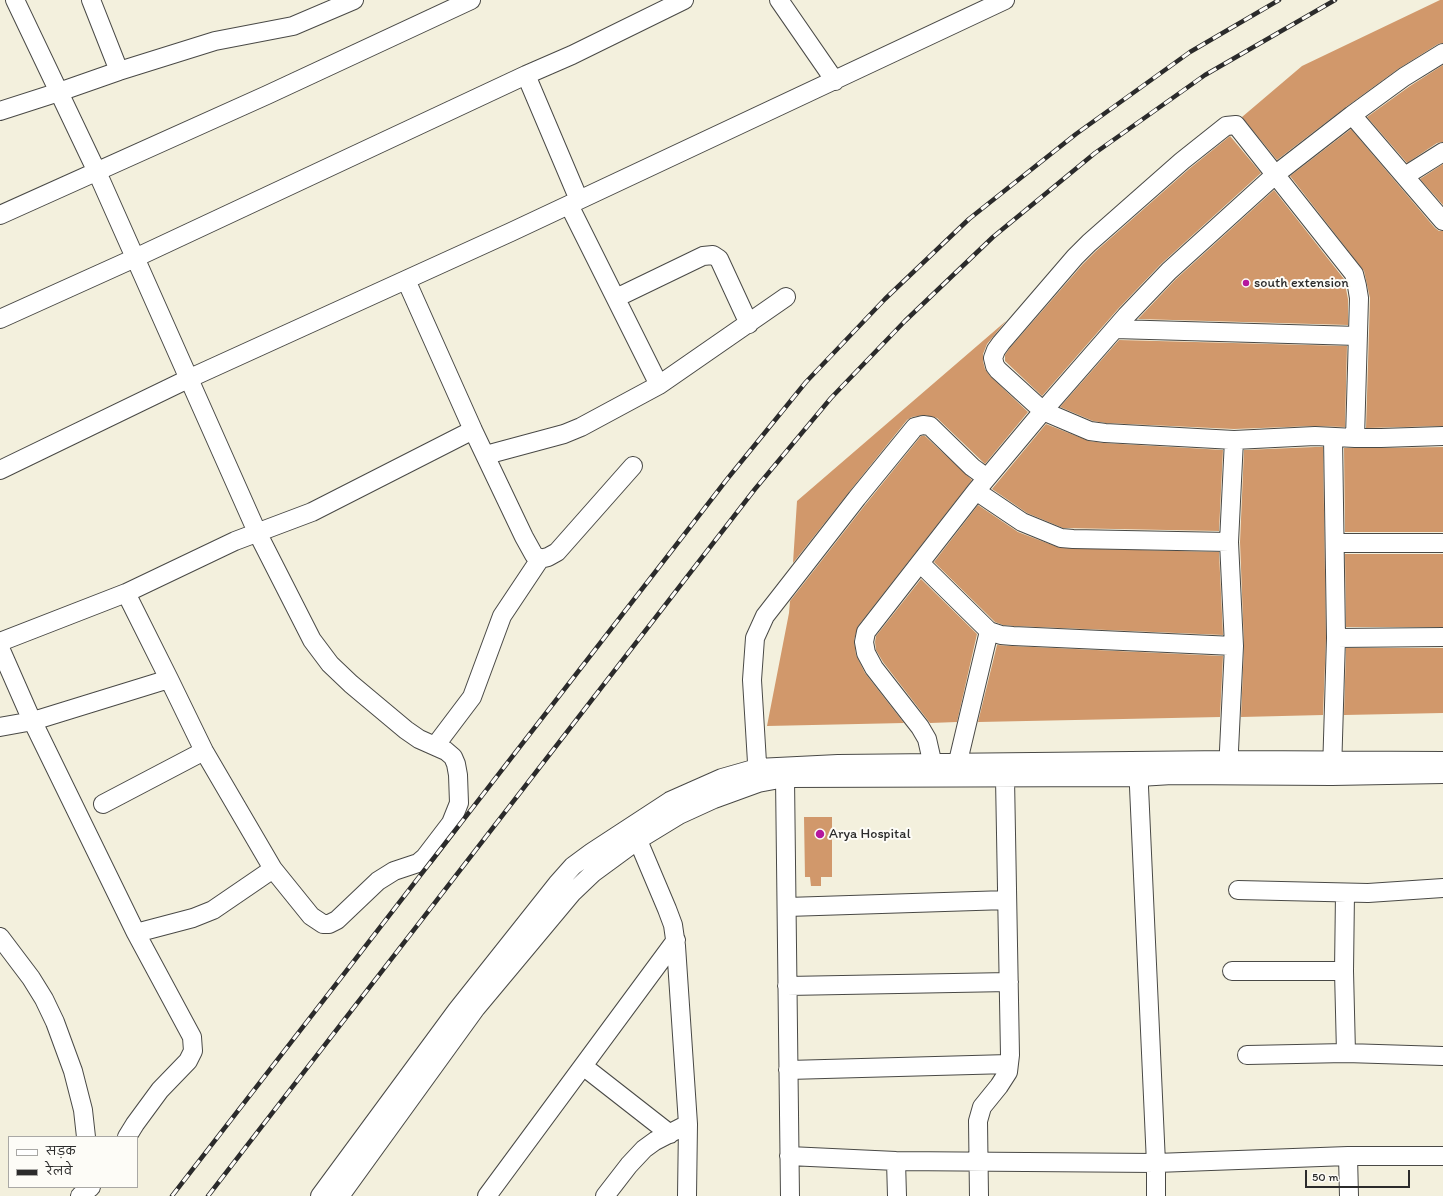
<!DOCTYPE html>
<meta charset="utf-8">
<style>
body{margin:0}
#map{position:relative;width:1443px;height:1196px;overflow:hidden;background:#f3f0dd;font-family:Itim,"Playpen Sans Deva",sans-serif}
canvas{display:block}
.legend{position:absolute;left:8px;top:1136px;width:130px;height:52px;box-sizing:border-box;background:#fdfcf7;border:1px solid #a9a8a5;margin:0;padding:5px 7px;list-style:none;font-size:12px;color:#2b2b2b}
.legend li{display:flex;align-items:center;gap:8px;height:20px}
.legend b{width:20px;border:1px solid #a9a8a5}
.scale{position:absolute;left:1305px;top:1170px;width:105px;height:18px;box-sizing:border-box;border:2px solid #2b2b2b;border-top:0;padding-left:5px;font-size:12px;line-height:14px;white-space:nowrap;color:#2b2b2b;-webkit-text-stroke:3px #fdfcf7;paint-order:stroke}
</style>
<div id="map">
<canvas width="1443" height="1196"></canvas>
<ul class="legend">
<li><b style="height:5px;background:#fff"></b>सड़क</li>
<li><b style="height:5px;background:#2b2b2b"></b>रेलवे</li>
</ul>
<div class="scale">50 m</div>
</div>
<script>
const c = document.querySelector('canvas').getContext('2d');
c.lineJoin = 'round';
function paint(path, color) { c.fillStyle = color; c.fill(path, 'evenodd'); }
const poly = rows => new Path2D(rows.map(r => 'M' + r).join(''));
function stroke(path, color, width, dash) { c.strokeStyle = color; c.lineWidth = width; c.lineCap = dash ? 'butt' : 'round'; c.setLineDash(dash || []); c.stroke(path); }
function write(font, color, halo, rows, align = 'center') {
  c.font = font + ' Itim,sans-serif'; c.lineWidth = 4; c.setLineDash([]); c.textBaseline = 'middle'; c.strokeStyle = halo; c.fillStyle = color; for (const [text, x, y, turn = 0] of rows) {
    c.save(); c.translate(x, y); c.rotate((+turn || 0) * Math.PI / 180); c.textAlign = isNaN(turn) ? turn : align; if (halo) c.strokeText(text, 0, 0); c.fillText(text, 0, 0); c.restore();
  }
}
const building = poly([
 [1440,0,1443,0,1443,43,1438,44,1398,69,1346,107,1277,160,1242,117,1302,66],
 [1443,65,1443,142,1437,143,1407,163,1367,117,1410,86],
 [1351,129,1435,228,1439,231,1443,231,1443,426,1366,428,1370,298,1364,271,1290,176],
 [1230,136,1261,173,1161,264,1118,309,1042,396,1005,361,1005,355,1009,349,1083,264,1096,251,1189,169],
 [1443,164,1443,205,1420,179],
 [1274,190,1344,279,1348,299,1348,325,1138,319,1176,279],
 [1006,321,987,344,983,354,983,361,985,369,990,376,1028,412,985,464,937,418,924,415,912,417,907,420,849,492,793,563,797,501],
 [1119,340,1347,346,1345,427,1314,426,1234,429,1106,423,1093,421,1060,407],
 [1046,424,1089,441,1104,443,1223,450,1219,531,1063,528,1027,513,992,489],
 [921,436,925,436,972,480,858,626,854,640,856,655,865,673,904,723,767,726,789,613,790,601,865,505],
 [1315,447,1323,447,1326,638,1323,715,1241,717,1244,646,1240,542,1244,450],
 [1443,447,1443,532,1345,532,1344,448,1381,448],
 [978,505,1018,532,1060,548,1219,552,1223,635,1014,626,1003,625,995,622,934,562],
 [1345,554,1443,554,1443,627,1346,627],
 [921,579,977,634,957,722,930,723,883,662,876,650,875,642,876,636],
 [997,645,1012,646,1223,656,1220,717,978,722],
 [1346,648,1443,648,1443,713,1344,715],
 [804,817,832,817,832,877,821,877,821,886,811,886,810,877,805,877]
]);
const minor = poly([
 [15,0,97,172,257,532,312,640,330,664,351,684,406,730,419,739,446,751,453,757,456,764,458,775,459,803,451,823,425,857,418,863,394,871,378,881,337,920,329,924,323,924,311,916,273,869,204,751,169,679,126,593],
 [91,0,119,71],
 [779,0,835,81],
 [526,75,579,200],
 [0,111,59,92,119,71,215,41,293,26,354,0],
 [1352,115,1443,221],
 [1405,176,1443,152],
 [569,205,659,385],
 [0,215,267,95,471,0],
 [406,280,473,430,524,537,534,555,540,559,548,557,557,552,633,466],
 [616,298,703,256,713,255,719,259,749,324],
 [0,319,135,258,526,75,572,55,684,0],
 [1115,329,1358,336],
 [1355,438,1359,298,1357,286,1354,274,1236,125,1226,126,1182,161,1089,243,1075,257,1001,343,996,350,993,358,995,366,998,370,1043,411,1090,431,1105,433,1234,440,1315,436,1355,438,1381,438,1443,436],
 [486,455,564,434,581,427,659,385,786,297],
 [0,470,188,379,511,232,1005,0],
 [976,491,1022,522,1061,538,1073,539,1229,542],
 [1335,543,1443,543],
 [920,563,989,631,1001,635,1013,636,1234,646],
 [1336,638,1443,637],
 [0,642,126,593,235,541,312,512,473,430],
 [0,648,29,714,136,933,192,1037,193,1051,188,1061,160,1090,135,1124,127,1137],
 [0,727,33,721,169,679],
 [435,746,472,697,502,616,540,559],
 [1138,765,1156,1163,1156,1196],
 [1228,771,1234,646,1229,542,1234,440],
 [1332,772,1336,638,1333,437],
 [935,774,927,739,920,727,874,668,866,653,864,642,866,632,976,491,1043,411,1126,316,1169,271,1276,174,1352,115,1404,77,1443,53],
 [955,774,989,631],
 [785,778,790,1196],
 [758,779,752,680,755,638,765,616,857,498,915,427,923,425,930,426,972,467,987,478],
 [103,804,204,751],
 [634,831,667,909,673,925,676,946,688,1124,687,1196],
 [1238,890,1368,893,1443,888],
 [1345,893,1344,971,1346,1053],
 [787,907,1007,900],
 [136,933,193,918,213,910,273,869],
 [0,937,31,978,44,999,55,1022,73,1071,83,1110,86,1137],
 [1232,971,1344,971],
 [787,986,1009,982],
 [1247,1055,1346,1053,1443,1056],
 [583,1066,670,1134],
 [788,1070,1009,1064],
 [789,1156,896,1161,1156,1163,1348,1156,1443,1156],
 [1348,1156,1349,1196],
 [896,1161,897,1196],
 [80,1196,91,1187],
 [320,1196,457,1010,557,884,573,866,592,852,670,801,722,778,757,768,838,764,1229,760,1443,761],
 [340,1196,476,1008,572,893,593,873,638,840,679,815,714,799,758,783,785,778,1139,777,1172,775,1332,776,1443,774],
 [487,1196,676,940],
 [605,1196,629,1165,644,1149,655,1141,688,1124],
 [979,1196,978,1121,982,1107,999,1086,1008,1072,1010,1055,1005,778]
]);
const rail = poly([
 [172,1196,728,478,806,382,885,299,969,219,1076,134,1190,52,1279,0],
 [208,1196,755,489,831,398,905,321,993,237,1095,153,1205,75,1335,0]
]);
const markers = [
 [1246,283,4,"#b5179e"],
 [820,834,5,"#b5179e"]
];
const poiNames = [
 ["south extension",1254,283],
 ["Arya Hospital",829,834]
];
paint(building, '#d1986b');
stroke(minor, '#494946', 20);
stroke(minor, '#fff', 18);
stroke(rail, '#2b2b2b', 4.5);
stroke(rail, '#fdfcf7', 3, [9]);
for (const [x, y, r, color] of markers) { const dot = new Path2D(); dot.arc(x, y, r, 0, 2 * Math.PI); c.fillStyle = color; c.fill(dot); stroke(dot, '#fdfcf7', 1.5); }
write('14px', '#2b2b2b', '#fdfcf7', poiNames, 'left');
</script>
